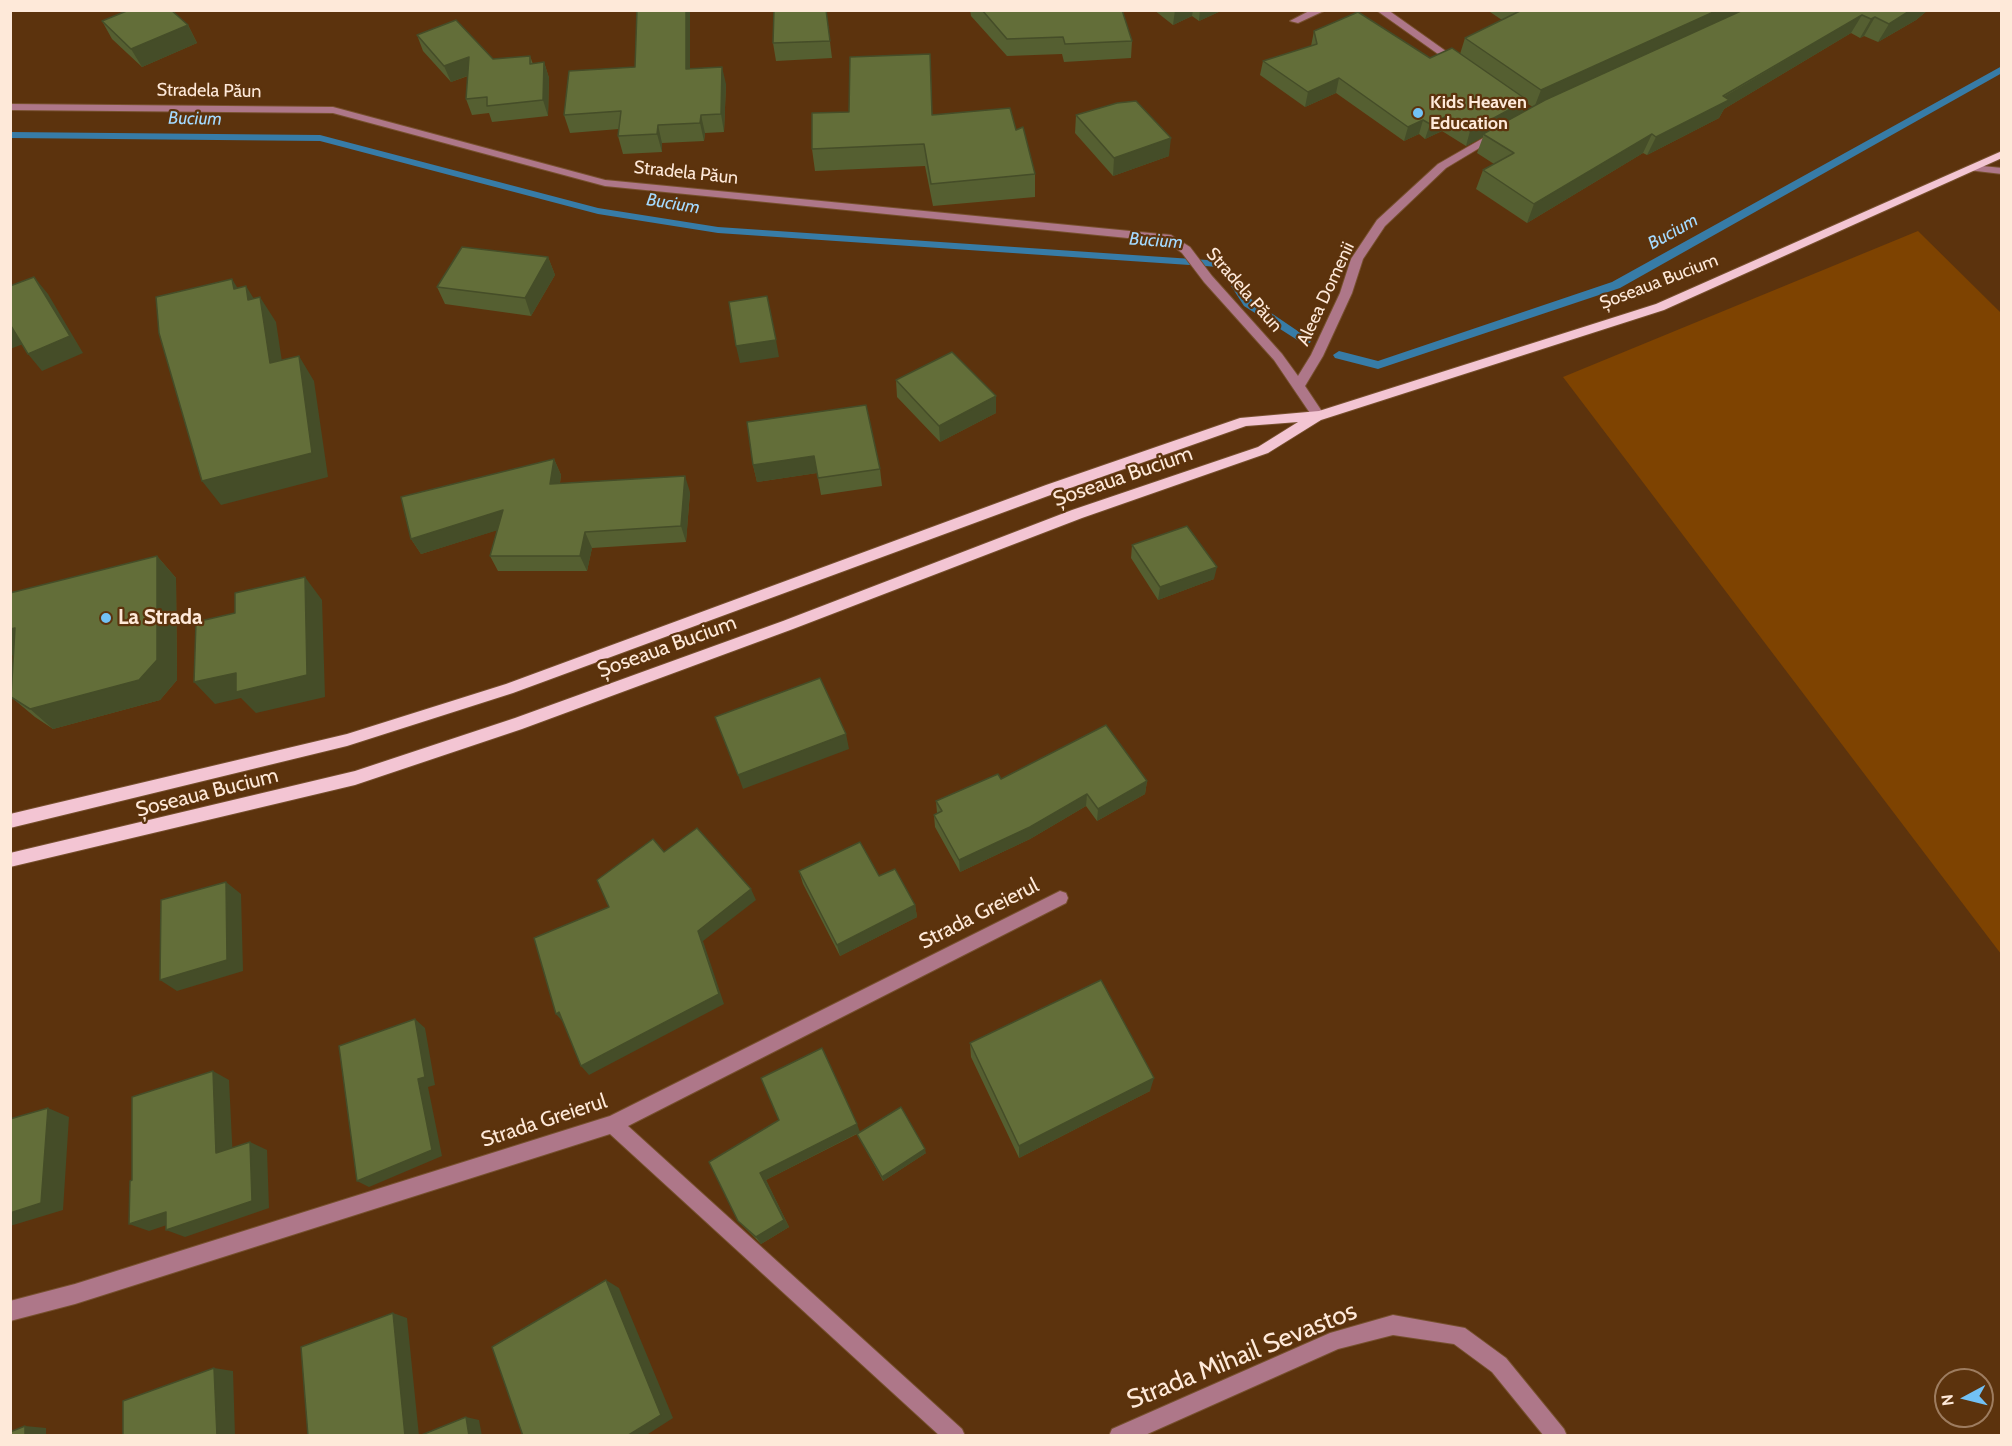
<!DOCTYPE html>
<meta charset="utf-8">
<style>
body{margin:0}
#map{position:relative;width:2012px;height:1446px;overflow:hidden;background:#5c330d;font-family:Cabin,sans-serif}
canvas{display:block}
.frame{position:absolute;inset:0;border:12px solid #fee9d9;pointer-events:none}
.north{position:absolute;left:1934px;top:1368px;width:60px;height:60px;box-sizing:border-box;background:#5c330d;border:2px solid #9d7c5f;border-radius:50%;rotate:263deg;font-size:16px;font-weight:700;line-height:24px;text-align:center;color:#fee9d9}
.north::after{content:'';display:block;margin:auto;width:21px;height:27px;background:#72c1f5;clip-path:polygon(50% 0,100% 100%,50% 72%,0 100%)}
</style>
<div id="map">
<canvas width="2012" height="1446"></canvas>
<div class="frame"></div>
<div class="north">N</div>
</div>
<script>
const c = document.querySelector('canvas').getContext('2d');
c.lineJoin = 'round';
function paint(path, color) { c.fillStyle = color; c.fill(path, 'evenodd'); }
const poly = rows => new Path2D(rows.map(r => 'M' + r).join(''));
function stroke(path, color, width, dash) { c.strokeStyle = color; c.lineWidth = width; c.lineCap = dash ? 'butt' : 'round'; c.setLineDash(dash || []); c.stroke(path); }
function write(font, color, halo, rows, align = 'center') {
  c.font = font + ' Cabin,sans-serif'; c.lineWidth = 4.5; c.setLineDash([]); c.textBaseline = 'middle'; c.strokeStyle = halo; c.fillStyle = color; for (const [text, x, y, turn = 0] of rows) {
    c.save(); c.translate(x, y); c.rotate((+turn || 0) * Math.PI / 180); c.textAlign = isNaN(turn) ? turn : align; if (halo) c.strokeText(text, 0, 0); c.fillText(text, 0, 0); c.restore();
  }
}
const green = poly([
 [1918,231,2001,313,2001,954,1563,377]
]);
const stream = poly([
 [2002,66,2002,73,1620,288,1378,369,1335,358,1333,355,1339,351,1378,361,1612,282,2002,66],
 [10,132,320,135,598,208,718,227,1222,261,1226,262,1252,300,1311,340,1310,343,1302,343,1244,306,1219,267,718,233,598,214,320,141,10,138,10,132]
]);
const minor = poly([
 [1311,10,1326,10,1298,23,1290,21,1311,10],
 [1376,10,1388,10,1464,64,1455,66,1376,10],
 [10,104,333,107,605,180,1171,235,1190,247,1212,276,1282,354,1298,376,1311,355,1340,293,1351,259,1377,220,1438,164,1492,133,1496,132,1501,135,1446,168,1385,226,1363,259,1352,293,1323,356,1305,386,1325,416,1319,421,1314,419,1274,360,1204,282,1182,253,1168,242,605,186,333,113,10,110,10,104],
 [1972,165,2002,168,2002,174,1968,170,1967,168,1972,165],
 [1060,891,1066,893,1068,898,1066,903,628,1126,962,1429,965,1436,940,1436,610,1134,75,1304,10,1321,10,1301,75,1284,610,1116,1060,891],
 [1393,1315,1465,1328,1506,1358,1564,1429,1567,1436,1544,1436,1492,1372,1454,1344,1393,1335,1338,1349,1143,1436,1109,1436,1112,1429,1330,1333,1393,1315]
]);
const major = poly([
 [2002,151,2002,158,1664,310,1321,420,1268,453,1082,518,793,629,522,729,355,785,10,867,10,853,355,771,515,718,783,621,1072,510,1258,447,1298,422,1246,426,1056,493,513,693,347,746,10,828,10,814,347,734,506,684,1046,485,1240,418,1319,411,1656,304,2002,151]
]);
const wall = poly([
 [637,10,690,10,690,68,726,84,724,132,705,133,704,141,662,143,662,152,623,154,618,136,619,129,570,133,564,115,635,67],
 [826,10,832,58,776,61,773,43],
 [970,10,1122,10,1132,41,1131,58,1064,62,1062,54,1007,56,971,16],
 [1154,10,1223,10,1199,21,1192,16,1173,25],
 [1487,10,1928,10,1916,20,1878,42,1864,36,1860,38,1851,33,1724,109,1719,118,1647,155,1643,153,1527,223,1476,189,1483,170,1494,164,1477,153,1483,137,1466,146,1442,131,1425,139,1419,134,1404,141,1336,93,1305,107,1260,75,1263,61,1311,46,1314,31,1430,58,1460,54,1465,38,1502,20],
 [1526,103,1533,107,1522,113],
 [102,21,188,25,197,43,142,67,112,39],
 [417,35,493,59,530,56,533,64,544,62,549,78,548,116,492,122,489,113,472,115,466,99,468,76,451,82,423,51],
 [931,76,932,114,1016,130,1035,174,1035,197,933,206,925,166,815,171,812,149,849,112],
 [1076,115,1169,156,1113,176,1075,133],
 [548,257,555,275,531,316,445,304,437,287],
 [896,380,996,413,940,442,897,397],
 [554,459,561,475,560,483,690,492,686,542,592,548,587,571,498,571,490,556,497,530,421,554,411,539],
 [753,465,880,469,882,486,821,495,817,473,757,482],
 [1132,545,1214,579,1158,600,1131,558],
 [157,556,176,578,177,680,160,700,53,729,35,717,11,697,13,655,10,656,10,593],
 [1001,779,1147,781,1145,794,1097,821,1086,806,1030,839,960,872,935,827,934,815,937,813,936,801],
 [799,871,879,876,915,905,917,917,840,956,803,884],
 [970,1043,1150,1091,1019,1158,971,1057],
 [860,1132,926,1153,883,1181,857,1134,766,1180,789,1227,761,1244,738,1221,709,1162]
]);
const shadedWall = poly([
 [686,10,690,10,690,86,686,69],
 [1175,10,1193,10,1192,16,1173,25],
 [1200,10,1223,10,1199,21],
 [1718,10,1750,10,1534,108,1541,90],
 [1911,10,1928,10,1916,20,1878,42,1889,24],
 [1862,15,1851,33,1724,109,1719,118,1647,155,1656,137],
 [1875,17,1864,36,1860,38,1871,19],
 [188,25,197,43,142,67,131,49],
 [469,57,475,73,451,82,444,66],
 [544,62,549,78,548,116,543,100],
 [722,67,726,84,724,132,721,114],
 [1339,78,1336,93,1305,107,1308,92],
 [1527,100,1522,115,1483,134,1483,137,1466,146,1470,131],
 [701,115,705,133,704,141,700,123],
 [1447,116,1442,131,1425,139,1430,124],
 [1423,120,1419,134,1404,141,1408,127],
 [658,125,662,143,662,152,657,134],
 [1652,134,1643,153,1527,223,1534,204],
 [1171,138,1169,156,1113,176,1114,158],
 [548,257,555,275,531,316,525,298],
 [34,277,48,294,83,353,42,371,28,354],
 [232,279,248,305,234,289],
 [246,286,262,312,248,300],
 [260,297,276,322,286,388,270,363],
 [10,326,11,326,26,343,10,349],
 [776,340,779,357,740,363,736,346],
 [299,356,314,381,328,477,221,505,202,481],
 [996,396,996,413,940,442,939,426],
 [814,456,817,473,757,482,753,465],
 [554,459,561,475,557,500,550,484],
 [685,476,690,492,686,542,681,526],
 [503,510,511,526,421,554,411,539],
 [585,532,592,548,587,571,580,556],
 [157,556,176,578,177,680,160,700,53,729,30,709],
 [1217,567,1214,579,1158,600,1160,587],
 [305,577,322,600,325,697,256,713,241,698,215,704,194,682],
 [15,628,38,648,10,656,10,629],
 [846,734,849,749,743,789,738,775],
 [1147,781,1145,794,1097,821,1098,809],
 [1087,794,1086,806,1030,839,960,872,959,860],
 [226,882,241,894,243,971,177,991,160,980],
 [751,889,756,900,703,941,724,1004,589,1075,581,1066,698,931],
 [915,905,917,917,840,956,837,945],
 [559,1012,564,1023,556,1014],
 [415,1019,425,1028,435,1085,428,1087,442,1156,369,1187,357,1181,418,1079],
 [213,1071,229,1080,233,1161,216,1153],
 [1154,1078,1150,1091,1019,1158,1019,1146],
 [48,1108,69,1117,63,1210,10,1226,10,1213],
 [857,1124,860,1132,766,1180,789,1227,761,1244,756,1237,760,1173],
 [250,1142,267,1150,269,1208,185,1237,166,1230],
 [925,1149,926,1153,883,1181,882,1177],
 [166,1212,185,1219,149,1231,129,1224],
 [606,1280,619,1288,673,1418,645,1436,627,1436],
 [393,1313,407,1318,419,1436,405,1436],
 [214,1368,233,1371,235,1436,217,1436],
 [466,1417,479,1420,482,1436,469,1436],
 [25,1426,46,1428,46,1436,25,1436]
]);
const building = poly([
 [129,10,171,10,188,25,131,49,102,21,129,10],
 [637,10,686,10,686,69,722,67,721,114,701,115,700,123,658,125,657,134,618,136,621,111,564,115,569,71,635,67,637,10],
 [774,10,826,10,830,41,773,43,774,10],
 [982,10,1122,10,1132,41,1065,44,1063,37,1007,39,982,10],
 [1522,10,1718,10,1541,90,1465,38,1522,10],
 [1743,10,1911,10,1889,24,1875,17,1871,19,1862,15,1723,96,1729,100,1656,137,1652,134,1534,204,1483,170,1514,153,1483,134,1545,100,1743,10],
 [1358,12,1430,58,1452,48,1527,100,1470,131,1447,116,1430,124,1423,120,1408,127,1339,78,1308,92,1263,61,1317,44,1314,31,1358,12],
 [456,20,493,59,530,56,530,64,544,62,543,100,487,106,487,97,466,99,469,57,444,66,417,35,456,20],
 [930,54,932,115,1010,108,1016,130,1023,127,1035,174,931,184,924,144,812,149,812,113,849,112,850,57,930,54],
 [1136,101,1171,138,1114,158,1076,115,1117,103,1136,101],
 [462,247,548,257,525,298,437,287,462,247],
 [34,277,70,336,28,354,11,326,10,326,10,286,34,277],
 [232,279,234,289,246,286,248,300,260,297,270,363,299,356,312,453,202,481,159,333,156,297,232,279],
 [767,296,776,340,736,346,729,302,767,296],
 [952,352,996,396,939,426,896,380,952,352],
 [866,405,880,469,818,478,814,456,753,465,747,422,866,405],
 [554,459,550,484,685,476,681,526,585,532,580,556,490,556,503,510,411,539,401,497,554,459],
 [1187,526,1217,567,1160,587,1132,545,1187,526],
 [157,556,157,660,139,680,30,709,11,697,15,628,10,629,10,593,157,556],
 [305,577,307,675,236,692,236,673,194,682,196,622,235,613,235,593,305,577],
 [820,678,846,734,738,775,715,717,820,678],
 [1106,725,1147,781,1098,809,1087,794,1030,827,959,860,934,815,942,811,936,801,998,774,1001,779,1106,725],
 [697,828,751,889,698,931,719,994,581,1066,559,1012,556,1014,534,938,609,907,597,880,653,839,664,852,697,828],
 [860,842,879,876,895,869,915,905,837,945,799,871,860,842],
 [226,882,227,960,160,980,161,900,226,882],
 [1101,980,1154,1078,1019,1146,970,1043,1101,980],
 [415,1019,425,1077,418,1079,432,1150,357,1181,339,1046,415,1019],
 [822,1048,857,1124,760,1173,784,1220,756,1237,738,1221,709,1162,779,1120,761,1078,822,1048],
 [213,1071,216,1153,250,1142,252,1201,166,1230,166,1212,129,1224,130,1181,132,1180,132,1097,213,1071],
 [901,1107,925,1149,882,1177,857,1134,901,1107],
 [48,1108,41,1203,10,1213,10,1119,48,1108],
 [606,1280,661,1415,627,1436,523,1436,492,1347,606,1280],
 [393,1313,405,1436,308,1436,301,1347,393,1313],
 [214,1368,217,1436,123,1436,123,1401,214,1368],
 [466,1417,469,1436,419,1436,466,1417],
 [25,1426,25,1436,10,1436,10,1432,25,1426]
]);
const markers = [
 [1418,113,6,"#72c1f5"],
 [106,618,6,"#72c1f5"]
];
const farStreetnames = [
 ["Stradela Păun",209,91,1],
 ["Stradela Păun",686,173,6],
 ["Șoseaua Bucium",1659,282,-21],
 ["Stradela Păun",1244,290,49],
 ["Aleea Domenii",1326,294,-65]
];
const farPoinames = [
 ["Kids Heaven",1430,103],
 ["Education",1430,124]
];
const farWaternames = [
 ["Bucium",195,119,1],
 ["Bucium",673,204,9],
 ["Bucium",1673,232,-29],
 ["Bucium",1156,241,4]
];
const streetNames = [
 ["Șoseaua Bucium",1123,477,-19],
 ["Șoseaua Bucium",667,647,-20],
 ["Șoseaua Bucium",207,793,-14],
 ["Strada Greierul",979,914,-27],
 ["Strada Greierul",544,1121,-18]
];
const poiNames = [
 ["La Strada",118,618]
];
const nearStreetnames = [
 ["Strada Mihail Sevastos",1242,1356,-22]
];
paint(green, '#7e4301');
paint(stream, '#377ca7');
stroke(minor, '#76502e', 2);
stroke(major, '#76502e', 2);
paint(minor, '#ae7789');
paint(major, '#f3c5d3');
paint(wall, '#555f31');
paint(shadedWall, '#454d28');
paint(building, '#636e39');
stroke(building, '#454d28', 1.5);
for (const [x, y, r, color] of markers) { const dot = new Path2D(); dot.arc(x, y, r, 0, 2 * Math.PI); c.fillStyle = color; c.fill(dot); stroke(dot, '#5c330d', 2); }
write('18px', '#fee9d9', '#5c330d', farStreetnames);
write('bold 18px', '#fee9d9', '#5c330d', farPoinames, 'left');
write('italic 18px', '#a4daff', '#5c330d', farWaternames);
write('21px', '#fee9d9', '#5c330d', streetNames);
write('bold 21px', '#fee9d9', '#5c330d', poiNames, 'left');
write('26px', '#fee9d9', '#5c330d', nearStreetnames);
</script>
